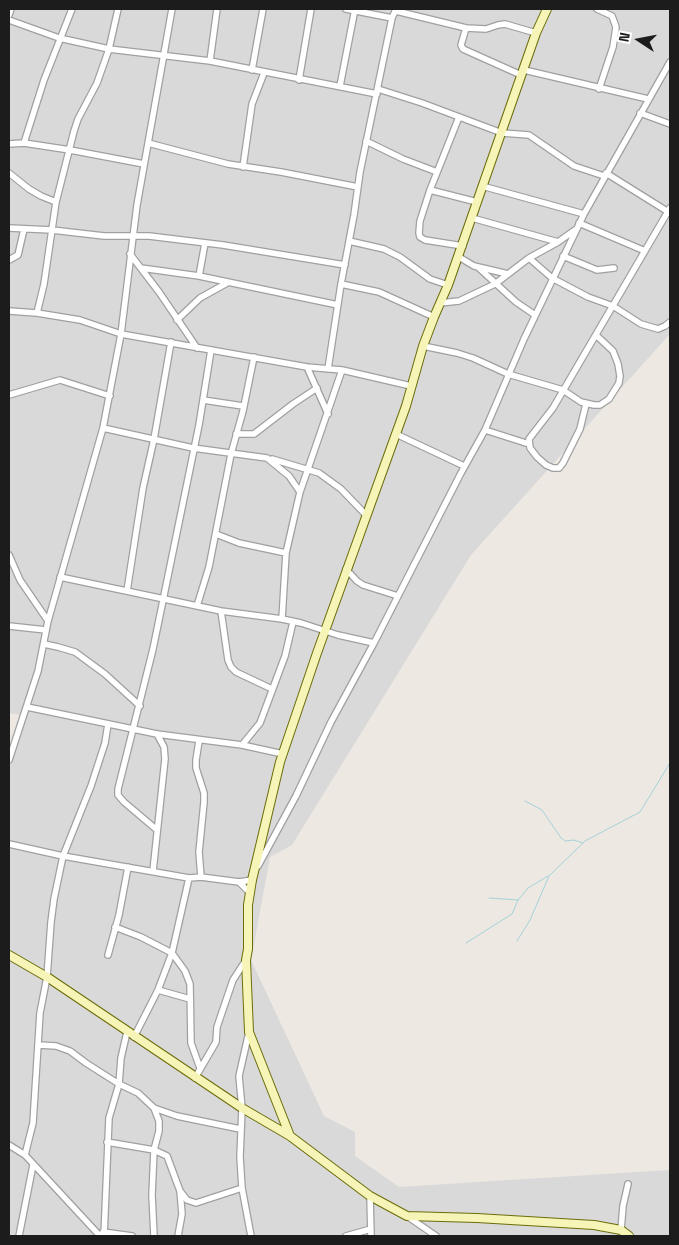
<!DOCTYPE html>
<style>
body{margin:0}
#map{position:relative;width:679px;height:1245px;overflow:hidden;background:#ede8e2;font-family:"Space Grotesk",sans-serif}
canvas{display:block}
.frame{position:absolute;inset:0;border:10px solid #1c1c1c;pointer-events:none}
.north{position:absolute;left:614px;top:15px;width:50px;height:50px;-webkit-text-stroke:4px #fff;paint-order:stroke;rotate:281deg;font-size:14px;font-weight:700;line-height:20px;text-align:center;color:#1c1c1c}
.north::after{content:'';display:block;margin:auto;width:18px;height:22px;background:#1c1c1c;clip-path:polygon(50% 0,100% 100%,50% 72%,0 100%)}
</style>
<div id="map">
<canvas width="679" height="1245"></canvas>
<div class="frame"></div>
<div class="north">N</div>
</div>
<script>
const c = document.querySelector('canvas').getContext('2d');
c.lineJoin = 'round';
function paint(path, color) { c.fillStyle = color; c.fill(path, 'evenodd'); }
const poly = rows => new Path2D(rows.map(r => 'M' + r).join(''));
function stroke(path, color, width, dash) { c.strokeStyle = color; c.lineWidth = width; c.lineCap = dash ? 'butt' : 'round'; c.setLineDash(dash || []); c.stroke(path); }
const residential = poly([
 [9,9,670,9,670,334,471,555,292,845,270,857,251,960,324,1116,355,1132,355,1156,399,1187,670,1170,670,1236,9,1236,9,769,26,716,9,713]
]);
const stream = poly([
 [525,801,542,810,561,838,565,841,574,840,583,843],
 [489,898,518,900],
 [517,941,530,920,549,876,585,841,640,812,670,763],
 [466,943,512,914,518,900,528,888,548,876]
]);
const street = poly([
 [346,9,392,18],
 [597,9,612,16,616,27,613,47,599,89],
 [396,11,466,28,486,29,498,25,505,24,536,33],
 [9,15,11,9],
 [9,20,59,38,109,49,210,61,377,94],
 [466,28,461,45,463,49,521,75],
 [210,61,217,9],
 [252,70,263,9],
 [524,70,648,99],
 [299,80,311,9],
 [340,86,355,9],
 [378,89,422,103,502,133,529,135,574,166,604,176],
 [640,113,670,124],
 [459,117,430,190,420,221,419,233,420,237,425,240,463,246],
 [366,141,403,159,437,172],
 [24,143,44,80,72,9],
 [148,143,228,164,281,172,358,187],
 [9,144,24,143,70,150,144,164],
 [243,167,252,104,264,73],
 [9,173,29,189,41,196,56,202],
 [606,173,670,213],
 [482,186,584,214],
 [430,190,477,202],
 [472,218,558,242],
 [579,223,645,251],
 [9,228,52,230,104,236,149,236,223,245,345,265],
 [349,241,384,249,400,257,430,279,448,285],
 [130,254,159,292,197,348],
 [563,256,597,270,614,268],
 [459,257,474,266,508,274],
 [529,258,552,278,588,297,613,306,641,324,658,329,665,326,670,322],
 [9,260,18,255,24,229],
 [141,268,199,276,338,305],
 [479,268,516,302,535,315],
 [199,276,205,243],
 [341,284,379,292,434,317],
 [440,303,459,301,495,284,529,258,558,242,575,230],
 [9,311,37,313,80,320,121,334,307,367,342,370,411,386],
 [37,313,44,284,56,202,74,131,78,119,97,83,109,49,118,9],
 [177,320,200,298,227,283],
 [423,346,457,353,473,358,508,374,563,390,581,402,594,405,600,405,609,399,619,383,620,376,618,364,613,351,597,336],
 [307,367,328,414],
 [328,369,341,284,354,215,360,172,392,18,396,9],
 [9,395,60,380,110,396],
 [203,400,243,406],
 [586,404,580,429,563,463,559,468,553,468,546,465,537,457,530,448,529,439,553,408,670,208],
 [103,428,193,448,267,458,289,476,300,492,286,553,282,619],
 [485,430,529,444],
 [236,434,254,434,293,404,317,388],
 [396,434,464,466],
 [272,459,319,473,341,489,366,515],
 [300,492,342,370],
 [216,534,239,543,286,553],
 [9,555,20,580,48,621],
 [346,569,357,581,363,585,398,596],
 [60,577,221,611,282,619,301,623,338,635,374,643],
 [127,591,143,488,154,439,171,342],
 [197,606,209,567,231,454,243,411,254,357],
 [221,611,228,660,231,667,236,672,272,689],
 [9,626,46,630],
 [44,644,58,647,75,652,105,674,140,706],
 [27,707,157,734,242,745,283,754],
 [199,741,196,760,196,768,204,793,204,802,199,852,201,877],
 [242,745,260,723,285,656,293,622],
 [9,760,38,671,48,621,103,428,121,334,137,205,172,9],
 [157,830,124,802,118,795,118,789,153,649,199,425,211,350],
 [9,844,63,856,189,878,201,877,239,882,252,880],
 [258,866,296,796,331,722,374,643,461,473,485,430,524,339,584,214,670,62],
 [153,871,165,759,164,747,157,734],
 [239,882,249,892],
 [115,927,141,937,172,953,185,971,190,984,191,1043,200,1068],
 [108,955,119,915,128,867],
 [158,990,190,999],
 [249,1032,239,1076,242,1108,240,1157,242,1188,251,1236],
 [134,1037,158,990,172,953,189,878],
 [39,1045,56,1046,70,1051,86,1063,119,1084,138,1093,154,1108,177,1116,240,1129],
 [195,1078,216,1042,217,1027,233,980,246,960],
 [107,1142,154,1150,167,1156,180,1191,182,1214,178,1236],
 [9,1145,25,1155,100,1236],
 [25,1155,33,1123,40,1013,47,977,51,922,54,899,63,856,91,786,105,743,108,724],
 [180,1191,187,1200,196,1203,242,1188],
 [370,1196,371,1236],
 [407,1216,436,1236],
 [621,1230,623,1206,628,1184],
 [103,1232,132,1236],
 [19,1236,33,1165],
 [104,1236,109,1118,119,1084,121,1058,127,1032],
 [154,1236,152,1195,154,1150,159,1131,159,1121,154,1108],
 [346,1236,371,1229]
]);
const secondary = poly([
 [9,955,47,977,242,1108,290,1136,370,1196,407,1216,477,1218,594,1225,621,1230,629,1236],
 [290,1136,249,1032,246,960,248,949,248,905,252,880,280,762,317,653,406,406,423,346,434,317,448,285,536,33,547,9]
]);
paint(residential, '#dad9d9');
stroke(stream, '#a3d2d9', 1);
stroke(street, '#a0a0a0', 8);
stroke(secondary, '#6a6d09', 10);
stroke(street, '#fff', 5.5);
stroke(secondary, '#f6f4b6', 8);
</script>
